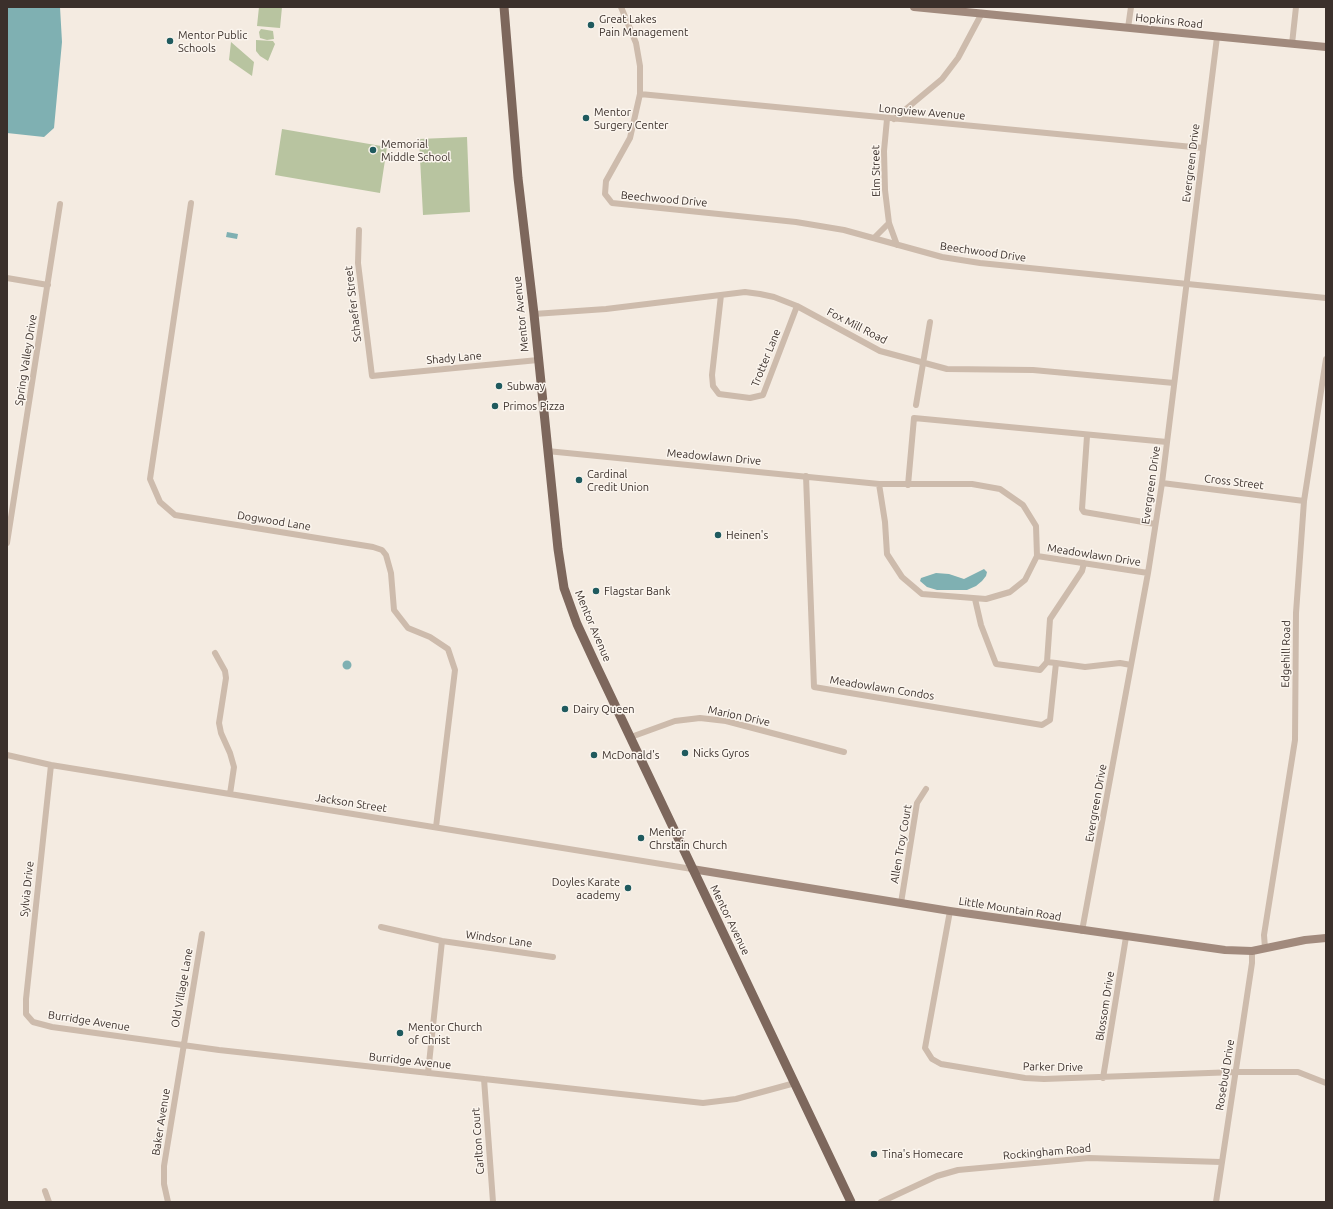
<!DOCTYPE html>
<style>
body{margin:0}
#map{position:relative;width:1333px;height:1209px;overflow:hidden;background:#f4ebe1;font-family:Ubuntu,sans-serif}
canvas{display:block}
.frame{position:absolute;inset:0;border:8px solid #3b302b;pointer-events:none}
</style>
<div id="map">
<canvas width="1333" height="1209"></canvas>
<div class="frame"></div>
</div>
<script>
const c = document.querySelector('canvas').getContext('2d');
c.lineJoin = 'round';
function paint(path, color) { c.fillStyle = color; c.fill(path, 'evenodd'); }
const poly = rows => new Path2D(rows.map(r => 'M' + r).join(''));
function stroke(path, color, width, dash) { c.strokeStyle = color; c.lineWidth = width; c.lineCap = dash ? 'butt' : 'round'; c.setLineDash(dash || []); c.stroke(path); }
function write(font, color, halo, rows, align = 'center') {
  c.font = font + ' Ubuntu,sans-serif'; c.lineWidth = 3; c.setLineDash([]); c.textBaseline = 'middle'; c.strokeStyle = halo; c.fillStyle = color; for (const [text, x, y, turn = 0] of rows) {
    c.save(); c.translate(x, y); c.rotate((+turn || 0) * Math.PI / 180); c.textAlign = isNaN(turn) ? turn : align; if (halo) c.strokeText(text, 0, 0); c.fillText(text, 0, 0); c.restore();
  }
}
const green = poly([
 [259,7,282,7,280,28,257,26],
 [261,29,273,31,274,39,267,40,260,38,259,32],
 [256,40,273,41,275,44,268,61,260,56,256,51],
 [231,42,254,62,252,76,229,60],
 [282,129,387,147,380,193,275,175],
 [467,137,470,212,423,215,419,139]
]);
const water = poly([
 [7,7,60,7,62,42,54,128,44,137,7,133],
 [227,232,238,234,237,239,226,237],
 [984,569,987,572,986,576,982,581,976,586,967,590,937,590,927,587,920,581,921,578,936,573,949,574,964,579],
 '342.5 665a4.5 4.5 0 1 1 9 0a4.5 4.5 0 1 1-9 0Z'
]);
const street = poly([
 [621,7,636,43,640,66,640,94,630,138,606,181,605,194,612,203,796,222,844,230,942,257,980,263,1326,298],
 [1128,28,1131,7],
 [1292,44,1296,7],
 [640,94,1203,148],
 [887,119,884,151,885,190,889,223,897,245],
 [894,119,942,79,958,58,982,13],
 [191,203,150,479,160,502,175,515,373,547,382,550,386,555,391,573,394,610,408,628,430,637,448,649,455,670,436,827],
 [359,230,358,263,372,376,538,360],
 [874,238,889,223],
 [7,278,48,285],
 [721,295,712,375,713,386,719,394,750,398,763,395,797,306],
 [534,314,606,309,745,292,760,294,774,297,797,306,880,351,947,369,1033,370,1174,383],
 [916,405,930,322],
 [1087,436,1082,509,1084,512,1155,524],
 [547,451,879,484,972,484,1000,489,1023,505,1036,526,1037,556,1025,580,1010,592,986,599,922,594,902,577,887,554,885,522,879,484],
 [806,476,814,687,1042,725,1050,720,1056,663,1047,662,1050,619,1082,571,1084,563],
 [1162,483,1304,501],
 [908,485,914,418,1167,442],
 [7,543,60,204],
 [1037,556,1148,573],
 [975,599,981,625,996,664,1040,670,1047,662],
 [215,653,225,671,226,678,219,723,221,733,230,753,234,767,230,794],
 [1056,663,1085,667,1120,663,1131,665],
 [631,737,675,721,700,718,726,721,844,752],
 [7,755,51,765,692,869],
 [51,765,26,999,26,1014,33,1022,52,1027,219,1050,703,1103,736,1099,795,1083],
 [901,903,917,803,926,789],
 [950,911,925,1048,932,1059,941,1064,1025,1078,1044,1079,1236,1072,1298,1072,1326,1083],
 [381,927,442,941,553,957],
 [1082,931,1148,573,1162,483,1217,37],
 [1265,948,1264,935,1295,740,1296,613,1304,501,1326,359],
 [428,1073,442,941],
 [1103,1078,1126,937],
 [484,1079,493,1202],
 [45,1191,49,1202],
 [168,1202,164,1184,164,1166,202,934],
 [881,1202,937,1176,958,1170,1089,1158,1221,1162],
 [1216,1202,1252,963,1252,951]
]);
const secondary = poly([
 [914,7,1326,47],
 [692,869,950,911,1225,950,1252,951,1305,940,1326,938]
]);
const primary = poly([
 [504,7,518,178,534,314,558,549,564,588,577,624,595,663,851,1202]
]);
const markers = [
 [591,25,4,"#1f5a5e"],
 [170,41,4,"#1f5a5e"],
 [586,118,4,"#1f5a5e"],
 [373,150,4,"#1f5a5e"],
 [499,386,4,"#1f5a5e"],
 [495,406,4,"#1f5a5e"],
 [579,480,4,"#1f5a5e"],
 [718,535,4,"#1f5a5e"],
 [596,591,4,"#1f5a5e"],
 [565,709,4,"#1f5a5e"],
 [685,753,4,"#1f5a5e"],
 [594,755,4,"#1f5a5e"],
 [641,838,4,"#1f5a5e"],
 [628,888,4,"#1f5a5e"],
 [400,1033,4,"#1f5a5e"],
 [874,1154,4,"#1f5a5e"]
];
const poiNames = [
 ["Great Lakes",599,19],
 ["Pain Management",599,32],
 ["Mentor Public",178,35],
 ["Schools",178,48],
 ["Mentor",594,112],
 ["Surgery Center",594,125],
 ["Memorial",381,144],
 ["Middle School",381,157],
 ["Subway",507,386],
 ["Primos Pizza",503,406],
 ["Cardinal",587,474],
 ["Credit Union",587,487],
 ["Heinen's",726,535],
 ["Flagstar Bank",604,591],
 ["Dairy Queen",573,709],
 ["Nicks Gyros",693,753],
 ["McDonald's",602,755],
 ["Mentor",649,832],
 ["Chrstain Church",649,845],
 ["Doyles Karate",620,882,"right"],
 ["academy",620,895,"right"],
 ["Mentor Church",408,1027],
 ["of Christ",408,1040],
 ["Tina's Homecare",882,1154]
];
const streetNames = [
 ["Hopkins Road",1169,21,6],
 ["Longview Avenue",922,112,5],
 ["Evergreen Drive",1191,163,-83],
 ["Elm Street",876,171,-91],
 ["Beechwood Drive",664,199,5],
 ["Beechwood Drive",983,252,8],
 ["Schaefer Street",353,304,-97],
 ["Mentor Avenue",521,314,-96],
 ["Fox Mill Road",857,326,27],
 ["Shady Lane",454,358,-5],
 ["Trotter Lane",766,358,-68],
 ["Spring Valley Drive",26,360,-81],
 ["Meadowlawn Drive",714,457,5],
 ["Cross Street",1234,482,7],
 ["Evergreen Drive",1151,485,-82],
 ["Dogwood Lane",274,521,9],
 ["Meadowlawn Drive",1094,555,9],
 ["Mentor Avenue",593,626,67],
 ["Edgehill Road",1286,654,-89],
 ["Meadowlawn Condos",882,688,9],
 ["Marion Drive",739,716,12],
 ["Jackson Street",351,803,9],
 ["Evergreen Drive",1096,803,-80],
 ["Allen Troy Court",901,844,-80],
 ["Sylvia Drive",27,889,-84],
 ["Little Mountain Road",1010,909,9],
 ["Mentor Avenue",730,920,64],
 ["Windsor Lane",499,939,8],
 ["Old Village Lane",182,988,-80],
 ["Blossom Drive",1105,1006,-81],
 ["Burridge Avenue",89,1021,9],
 ["Burridge Avenue",410,1061,6],
 ["Parker Drive",1053,1067,1],
 ["Rosebud Drive",1225,1075,-81],
 ["Baker Avenue",161,1122,-81],
 ["Carlton Court",478,1141,-94],
 ["Rockingham Road",1047,1152,-5]
];
paint(green, '#b8c4a0');
paint(water, '#7fb0b2');
stroke(street, '#cdbbac', 6);
stroke(secondary, '#a18a7d', 8);
stroke(primary, '#7d675c', 9);
for (const [x, y, r, color] of markers) { const dot = new Path2D(); dot.arc(x, y, r, 0, 2 * Math.PI); c.fillStyle = color; c.fill(dot); stroke(dot, '#fbf5ee', 1.5); }
write('11px', '#3b302b', '#fbf5ee', poiNames, 'left');
write('11px', '#3b302b', '#fbf5ee', streetNames);
</script>
